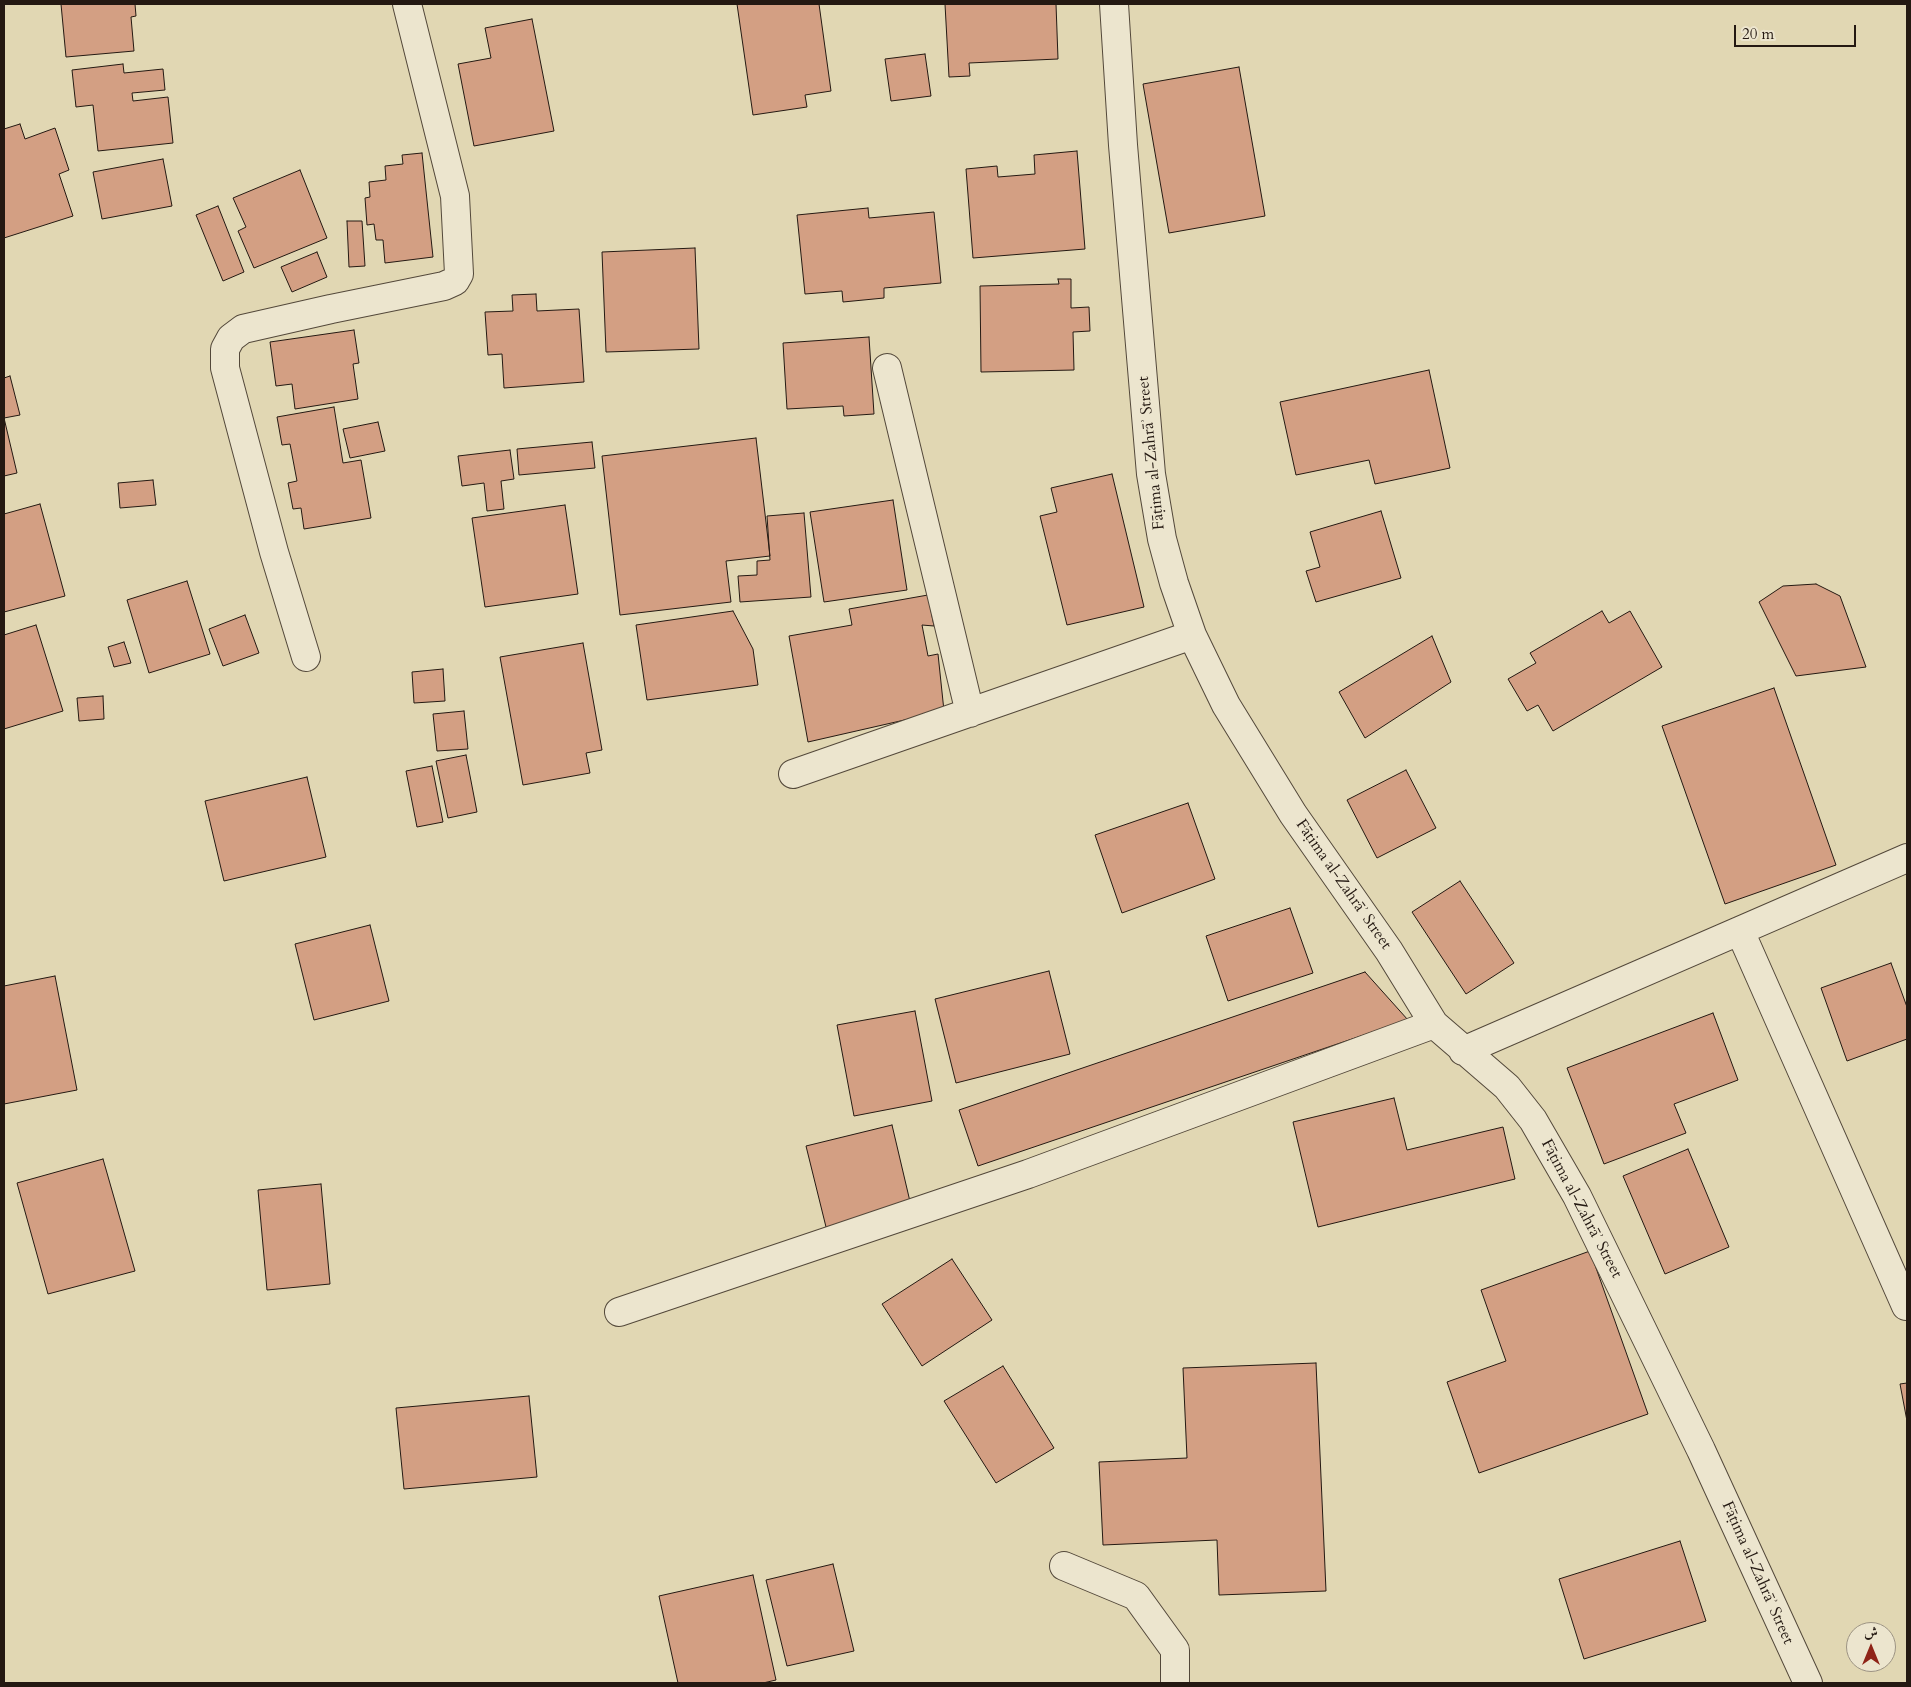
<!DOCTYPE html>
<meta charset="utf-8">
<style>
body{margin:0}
#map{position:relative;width:1911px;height:1687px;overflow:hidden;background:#e1d7b3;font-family:Cardo,Amiri,serif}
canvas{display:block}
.frame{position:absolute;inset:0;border:5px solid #241912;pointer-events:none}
.north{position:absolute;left:1846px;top:1622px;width:50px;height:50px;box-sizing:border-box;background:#ece5ce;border:1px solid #9c9383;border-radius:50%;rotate:0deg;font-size:14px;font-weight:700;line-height:20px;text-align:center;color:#241912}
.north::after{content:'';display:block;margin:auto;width:18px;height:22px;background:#8f2418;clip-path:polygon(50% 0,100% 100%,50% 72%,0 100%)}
.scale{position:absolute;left:1734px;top:25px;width:122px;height:22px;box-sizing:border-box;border:2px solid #241912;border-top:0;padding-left:6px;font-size:15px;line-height:18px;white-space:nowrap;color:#241912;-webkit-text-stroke:4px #ece5ce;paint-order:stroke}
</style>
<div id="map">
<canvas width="1911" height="1687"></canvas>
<div class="frame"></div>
<div class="north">ش</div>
<div class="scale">20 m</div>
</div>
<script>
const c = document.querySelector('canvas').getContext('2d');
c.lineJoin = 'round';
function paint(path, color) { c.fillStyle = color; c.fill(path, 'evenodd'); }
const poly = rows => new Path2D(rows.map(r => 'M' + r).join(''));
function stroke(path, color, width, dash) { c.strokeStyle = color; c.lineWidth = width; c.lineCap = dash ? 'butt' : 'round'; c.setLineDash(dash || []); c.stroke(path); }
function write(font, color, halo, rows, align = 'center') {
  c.font = font + ' Cardo,serif'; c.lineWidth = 5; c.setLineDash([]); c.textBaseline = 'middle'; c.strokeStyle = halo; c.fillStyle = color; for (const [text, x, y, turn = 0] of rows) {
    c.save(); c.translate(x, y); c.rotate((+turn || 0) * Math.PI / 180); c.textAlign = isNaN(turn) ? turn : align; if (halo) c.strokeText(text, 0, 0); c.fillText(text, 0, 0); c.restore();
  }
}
const building = poly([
 [61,4,135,4,136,16,131,17,134,51,66,57,61,4],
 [737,4,819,4,831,91,805,95,807,107,753,115,737,4],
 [945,4,1056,4,1058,59,969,63,970,76,949,77,945,4],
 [532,19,554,131,474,146,458,64,491,58,485,28,532,19],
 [925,54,931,96,891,101,885,59,925,54],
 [123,64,124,73,163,69,165,90,132,93,133,101,168,97,173,143,98,151,93,105,76,107,72,70,123,64],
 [1239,67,1265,216,1169,233,1143,84,1239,67],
 [20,124,25,139,55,128,69,170,59,174,73,216,4,238,4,129,20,124],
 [1077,151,1085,249,973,258,966,169,997,166,998,177,1035,174,1034,155,1077,151],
 [422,153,433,257,385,263,383,240,376,240,374,224,367,225,365,198,370,197,369,182,386,180,385,166,403,164,402,155,422,153],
 [163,159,172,206,102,219,93,172,163,159],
 [300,170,327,238,254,268,238,231,246,227,233,198,300,170],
 [218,206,244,272,223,281,196,215,218,206],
 [868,208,869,218,934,212,941,283,884,288,884,298,843,302,842,291,805,294,797,215,868,208],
 [347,221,362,221,365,266,349,267,347,221],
 [695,248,699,349,606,352,602,252,695,248],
 [317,252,327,277,292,292,281,267,317,252],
 [1058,279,1071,279,1071,308,1089,307,1090,331,1073,332,1074,370,981,372,980,286,1059,284,1058,279],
 [536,294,537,311,579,309,584,382,504,388,502,354,488,355,485,312,513,311,512,295,536,294],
 [354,330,359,363,353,364,358,399,295,409,292,384,276,386,270,342,354,330],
 [869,337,874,414,844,416,843,406,787,409,783,343,869,337],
 [1429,370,1450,468,1375,484,1369,460,1296,475,1280,402,1429,370],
 [10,376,20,415,4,418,17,473,4,476,4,378,10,376],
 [334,407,343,463,361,460,371,518,304,529,301,508,293,509,288,483,297,481,290,444,282,445,277,417,334,407],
 [378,422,385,451,350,458,343,429,378,422],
 [756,438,770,556,726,561,731,602,620,615,602,456,756,438],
 [592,442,595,468,519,475,517,449,592,442],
 [510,450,514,479,501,481,504,509,487,511,484,483,462,486,458,456,510,450],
 [1112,474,1144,607,1067,625,1040,516,1057,512,1051,488,1112,474],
 [153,480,156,505,120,508,118,483,153,480],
 [893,500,907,590,824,602,810,512,893,500],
 [40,504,65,596,4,612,4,514,40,504],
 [565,505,578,594,485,607,472,518,565,505],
 [1381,511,1401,578,1316,602,1306,571,1320,567,1310,532,1381,511],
 [804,513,811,597,740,602,738,576,757,575,757,561,770,560,767,516,804,513],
 [187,581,210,654,149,673,127,600,187,581],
 [1816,584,1840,596,1866,667,1796,676,1759,602,1783,586,1816,584],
 [928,595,934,626,922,625,928,656,938,654,944,711,808,742,789,636,852,625,849,609,928,595],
 [733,611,753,649,758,685,647,700,636,625,733,611],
 [1602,611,1609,623,1630,611,1662,667,1553,731,1538,705,1527,711,1508,679,1536,663,1530,653,1602,611],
 [245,615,259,653,223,666,209,629,245,615],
 [36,625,63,711,4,729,4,635,36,625],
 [1432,636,1451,682,1365,738,1339,692,1432,636],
 [124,642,131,663,114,667,108,647,124,642],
 [583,643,602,750,586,753,590,773,523,785,500,657,583,643],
 [443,669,445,701,414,703,412,672,443,669],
 [1774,688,1836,865,1725,904,1662,726,1774,688],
 [103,696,104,719,79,721,77,698,103,696],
 [464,711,468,749,437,751,433,714,464,711],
 [466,755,477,812,448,818,436,761,466,755],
 [432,766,443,822,417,827,406,771,432,766],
 [1406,770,1436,828,1377,858,1347,800,1406,770],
 [307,777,326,857,224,881,205,801,307,777],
 [1188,803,1215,879,1122,913,1095,835,1188,803],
 [1460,881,1514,963,1466,994,1412,912,1460,881],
 [1290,908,1313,973,1228,1001,1206,936,1290,908],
 [370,925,389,1001,314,1020,295,944,370,925],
 [1891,963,1907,1007,1907,1039,1847,1061,1821,988,1891,963],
 [1049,971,1070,1054,956,1083,935,999,1049,971],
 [1365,972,1408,1020,978,1166,959,1110,1365,972],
 [55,976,77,1090,4,1104,4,986,55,976],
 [915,1011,932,1101,854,1116,837,1025,915,1011],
 [1713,1013,1738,1080,1674,1104,1686,1133,1604,1164,1567,1068,1713,1013],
 [1394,1098,1407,1150,1503,1127,1515,1179,1318,1227,1293,1122,1394,1098],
 [892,1125,912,1210,827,1231,806,1146,892,1125],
 [1688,1149,1729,1247,1665,1274,1623,1176,1688,1149],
 [103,1159,135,1271,48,1294,17,1183,103,1159],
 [321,1184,330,1284,267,1290,258,1190,321,1184],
 [1590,1251,1648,1414,1479,1473,1447,1382,1506,1361,1481,1290,1590,1251],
 [952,1259,992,1320,922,1366,882,1304,952,1259],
 [1316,1363,1326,1591,1219,1595,1217,1540,1103,1545,1099,1462,1187,1458,1183,1368,1316,1363],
 [1003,1366,1054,1448,996,1483,944,1401,1003,1366],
 [1907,1383,1907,1421,1900,1384,1907,1383],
 [529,1396,537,1477,404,1489,396,1408,529,1396],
 [1680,1541,1706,1621,1584,1659,1559,1579,1680,1541],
 [833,1564,854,1651,787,1666,766,1580,833,1564],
 [753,1575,776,1680,763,1683,678,1683,659,1596,753,1575]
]);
const minor = poly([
 [1114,4,1123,145,1151,474,1162,539,1174,583,1192,635,1226,705,1293,814,1389,951,1434,1024,1507,1087,1533,1120,1577,1196,1701,1450,1808,1683],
 [887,368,970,713],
 [306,657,274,552,225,368,225,349,231,338,243,329,331,309,444,286,455,281,459,274,455,196,407,4],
 [793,774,1192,635],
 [1740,931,1906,1306],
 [1463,1051,1907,858],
 [619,1312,1028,1174,1434,1024],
 [1064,1566,1136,1596,1175,1650,1175,1683]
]);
const streetNames = [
 ["Fāṭima al-Zahrāʾ Street",1152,453,-96],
 ["Fāṭima al-Zahrāʾ Street",1343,885,55],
 ["Fāṭima al-Zahrāʾ Street",1581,1209,62],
 ["Fāṭima al-Zahrāʾ Street",1757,1573,66]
];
paint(building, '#d39f83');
stroke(building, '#241912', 1);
stroke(minor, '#53483a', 30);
stroke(minor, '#ece5ce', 28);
write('16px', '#241912', '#ece5ce', streetNames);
</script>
